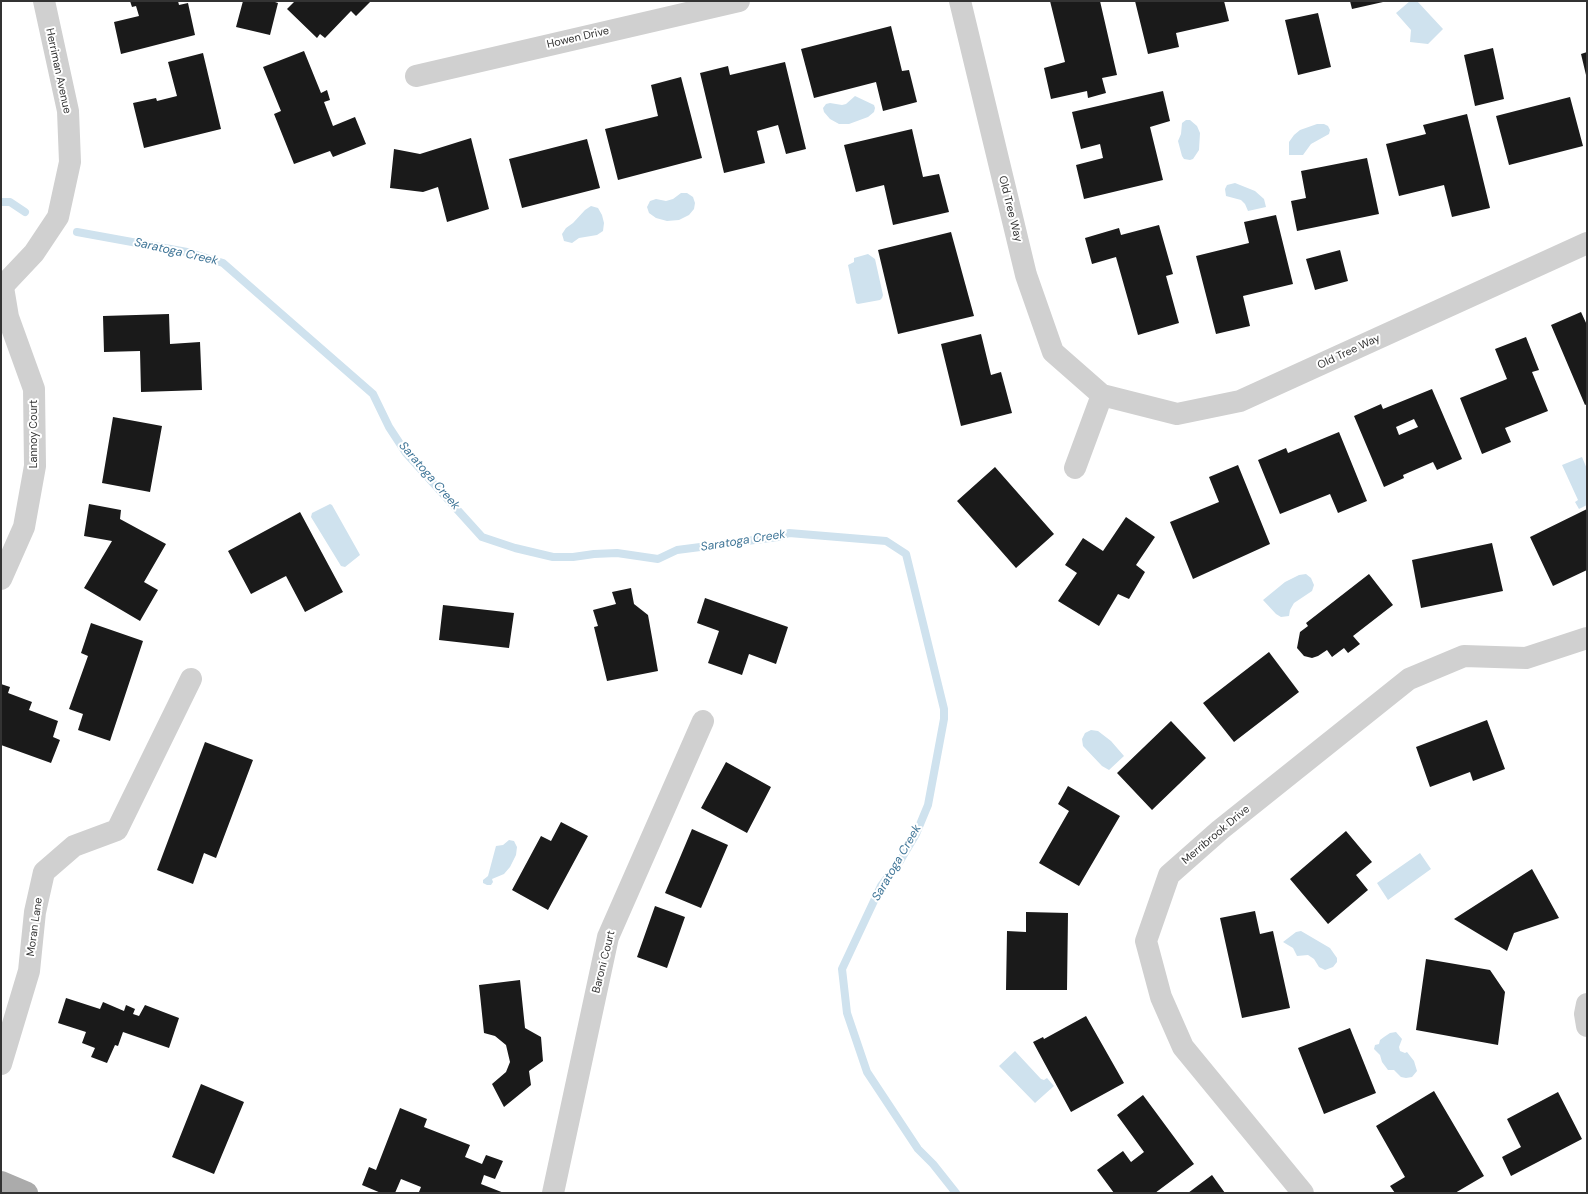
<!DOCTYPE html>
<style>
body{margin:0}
#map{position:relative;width:1588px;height:1194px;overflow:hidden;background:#fff;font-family:"DM Sans",sans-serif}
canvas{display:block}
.frame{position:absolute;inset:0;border:2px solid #333;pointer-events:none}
</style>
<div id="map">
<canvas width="1588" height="1194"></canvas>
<div class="frame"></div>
</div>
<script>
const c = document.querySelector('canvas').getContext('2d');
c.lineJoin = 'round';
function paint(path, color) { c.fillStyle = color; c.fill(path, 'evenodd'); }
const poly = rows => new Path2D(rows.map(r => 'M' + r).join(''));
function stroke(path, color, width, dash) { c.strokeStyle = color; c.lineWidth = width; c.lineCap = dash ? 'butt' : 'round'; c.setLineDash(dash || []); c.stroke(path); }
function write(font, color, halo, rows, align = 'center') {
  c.font = font + ' "DM Sans",sans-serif'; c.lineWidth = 4; c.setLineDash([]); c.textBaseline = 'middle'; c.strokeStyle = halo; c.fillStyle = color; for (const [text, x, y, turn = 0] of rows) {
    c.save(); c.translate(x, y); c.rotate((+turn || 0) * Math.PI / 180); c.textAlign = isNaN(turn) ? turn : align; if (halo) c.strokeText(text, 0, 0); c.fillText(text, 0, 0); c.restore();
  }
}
const water = poly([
 [1410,1,1417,1,1443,29,1428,44,1410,42,1411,30,1396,13],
 [855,96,874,105,875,108,874,112,868,117,849,124,839,124,830,119,824,112,823,108,826,104,830,103,842,105,846,104],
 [1186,120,1190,120,1197,126,1200,133,1199,150,1193,159,1190,160,1184,159,1182,156,1178,141,1181,134,1182,123],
 [1317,124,1324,124,1328,126,1330,130,1329,134,1311,144,1303,155,1289,155,1289,142,1294,135,1300,130],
 [1235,183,1255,191,1264,199,1266,207,1248,211,1245,204,1241,200,1226,196,1225,189,1227,185],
 [681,193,687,193,693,197,695,203,694,209,689,215,679,220,667,221,656,218,649,213,647,207,650,201,656,199,666,201,673,199],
 [591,206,598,208,602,215,604,223,603,231,597,235,579,238,572,243,564,241,562,234,566,228,573,223,585,210],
 [868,254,875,259,883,295,882,298,880,300,858,304,856,303,848,265,854,262,854,258],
 [1582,457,1587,469,1587,505,1579,509,1575,502,1578,500,1562,465],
 [330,504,332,505,359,553,360,555,345,567,341,566,311,517,312,513],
 [1306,574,1311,578,1314,585,1312,591,1294,603,1290,610,1289,616,1281,617,1276,614,1263,600,1285,582,1299,575],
 [1091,730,1098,731,1111,741,1124,756,1109,770,1102,766,1083,746,1082,739,1085,733],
 [509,840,514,841,517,847,516,855,510,867,504,874,492,879,493,882,491,885,487,885,483,883,483,880,488,876,496,846,503,845],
 [1420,853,1431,869,1388,900,1377,883],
 [1301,931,1330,948,1337,958,1337,962,1333,967,1325,970,1319,967,1314,959,1308,955,1297,956,1293,948,1283,942,1296,932],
 [1396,1032,1402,1039,1399,1047,1400,1051,1405,1053,1407,1052,1414,1061,1417,1071,1412,1077,1406,1078,1401,1077,1394,1070,1388,1070,1382,1062,1380,1055,1374,1049,1375,1045,1379,1044,1380,1040,1384,1037,1390,1033],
 [1015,1051,1041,1079,1044,1080,1047,1078,1054,1086,1035,1103,999,1066]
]);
const stream = poly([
 [1,202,10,202,25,212],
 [77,232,187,252,223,263,373,394,389,427,406,453,482,537,515,548,553,557,573,557,594,554,617,553,658,559,677,550,778,537,789,533,886,541,906,554,944,709,944,719,928,805,916,834,900,861,881,886,842,969,847,1013,867,1072,918,1149,933,1164,956,1193]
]);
const building = poly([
 [130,1,178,1,179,5,188,3,195,35,121,54,114,22,139,16,136,6,132,7],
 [243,1,272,1,278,3,270,35,236,27],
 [295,1,371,1,356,16,351,11,325,38,320,34,317,38,287,9],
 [1050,1,1100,1,1117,75,1102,78,1106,93,1088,98,1087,91,1051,99,1044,68,1065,62],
 [1135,1,1224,1,1229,21,1176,33,1179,47,1148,54],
 [1350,1,1382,1,1383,2,1352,9],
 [1318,13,1331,67,1298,75,1285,20],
 [891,26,902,71,909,70,917,102,883,111,876,82,814,98,801,49],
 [1493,48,1504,99,1475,106,1464,55],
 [304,51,321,93,327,90,330,100,324,102,333,126,355,117,366,144,333,157,330,151,294,164,274,114,281,111,263,67],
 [1587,52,1587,75,1586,75,1581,54],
 [203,53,221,129,144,148,133,103,156,98,157,101,177,96,168,62],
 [785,62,806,149,786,154,778,125,757,131,765,163,724,173,700,73,728,66,730,75],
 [681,77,702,158,618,180,605,129,658,116,651,85],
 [1163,91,1170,121,1150,127,1163,180,1084,199,1076,165,1103,158,1100,144,1081,149,1072,112],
 [1570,97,1583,146,1509,165,1496,116],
 [1467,114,1490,208,1452,217,1444,185,1399,196,1386,144,1426,134,1423,125],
 [912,129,923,177,939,174,949,212,893,225,884,185,856,192,844,145],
 [471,138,489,209,447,222,438,187,423,192,390,188,394,149,420,154],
 [587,139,600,188,522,208,509,159],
 [1367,158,1379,214,1297,231,1291,201,1306,198,1301,171],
 [1276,215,1293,284,1243,296,1250,326,1216,334,1196,256,1249,243,1244,222],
 [1159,225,1173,274,1166,276,1179,323,1138,335,1116,257,1092,264,1085,238,1119,228,1121,235],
 [951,232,974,316,898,334,878,250],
 [1340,250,1348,281,1315,290,1306,259],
 [1581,312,1587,325,1587,404,1585,405,1551,325],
 [169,314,170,344,200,342,202,390,141,392,140,351,104,352,103,316],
 [981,334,991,375,1001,372,1012,413,961,426,941,344],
 [1526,337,1539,370,1532,372,1548,411,1505,428,1511,442,1482,454,1460,398,1507,379,1495,349],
 [1432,389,1462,459,1437,470,1433,462,1403,475,1404,478,1384,487,1354,416,1381,404,1383,409],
 [1414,419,1418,427,1399,435,1396,427],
 [113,417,162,426,150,492,102,483],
 [1339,432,1367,501,1338,513,1330,494,1280,514,1258,460,1286,448,1288,453],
 [1238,465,1270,544,1193,579,1170,522,1219,502,1209,477],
 [995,467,1054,534,1016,568,957,501],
 [89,504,121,510,120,519,166,544,144,582,158,590,140,621,84,588,112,541,84,536],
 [1587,509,1587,570,1553,586,1530,537],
 [300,512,343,592,305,612,286,576,251,594,228,551],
 [1126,517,1155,537,1136,565,1145,572,1129,599,1118,594,1099,626,1058,601,1077,573,1065,565,1083,538,1103,551],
 [1492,543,1503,591,1421,608,1412,560],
 [1369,574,1393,605,1353,636,1360,644,1348,653,1344,648,1332,657,1327,650,1318,656,1312,658,1304,656,1297,648,1300,632,1308,626,1306,623],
 [631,588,634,604,648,615,658,671,607,681,594,627,598,626,593,610,616,604,612,592],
 [705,598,788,627,776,664,749,654,742,675,708,663,719,631,697,623],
 [443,605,514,613,509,648,439,640],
 [91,623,143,641,110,741,78,730,83,714,69,709,88,656,81,653],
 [1269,652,1299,692,1234,742,1203,703],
 [1,684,10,687,8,693,32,702,29,710,58,721,53,737,60,740,51,763,1,745],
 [1487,720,1505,769,1473,781,1470,772,1430,787,1416,747],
 [1171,721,1206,758,1152,810,1117,773],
 [205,742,253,760,216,858,204,853,193,884,157,870],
 [726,762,771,787,747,833,701,808],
 [1068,786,1120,816,1079,886,1039,863,1069,811,1058,804],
 [561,822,588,836,548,910,512,890,541,836,551,841],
 [692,829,728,845,701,908,665,893],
 [1346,831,1372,862,1356,875,1368,890,1328,924,1290,879],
 [1532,869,1559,918,1514,933,1507,951,1454,919],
 [655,906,685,917,667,968,637,957],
 [1255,911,1260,934,1273,931,1290,1008,1242,1018,1220,918],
 [1026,912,1068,913,1067,990,1006,990,1007,931,1026,932],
 [1426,959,1490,970,1505,992,1498,1045,1416,1030],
 [520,980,525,1028,541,1037,543,1061,529,1071,531,1085,504,1107,492,1084,506,1072,510,1062,506,1045,495,1036,484,1033,479,985],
 [66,998,100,1009,103,1002,124,1011,126,1005,135,1009,133,1014,139,1016,145,1005,179,1018,169,1048,123,1032,118,1046,115,1045,107,1063,91,1057,95,1048,82,1043,86,1032,58,1023],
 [1086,1016,1124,1083,1071,1112,1033,1042,1043,1037,1044,1039],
 [1350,1028,1376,1093,1324,1114,1298,1048],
 [201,1084,244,1102,214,1174,172,1157],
 [1434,1091,1484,1176,1455,1193,1395,1193,1390,1186,1405,1177,1376,1126],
 [1558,1092,1582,1139,1511,1176,1502,1157,1521,1147,1507,1119],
 [1143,1095,1194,1164,1155,1193,1114,1193,1097,1170,1123,1151,1131,1162,1144,1152,1117,1115],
 [400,1108,427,1119,424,1127,470,1145,465,1157,482,1164,486,1155,503,1161,495,1179,484,1175,481,1184,504,1193,421,1193,419,1192,421,1187,401,1179,395,1193,381,1193,362,1185,369,1167,376,1170],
 [1212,1175,1225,1193,1188,1193]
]);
const minor = poly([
 [960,1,1026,275,1053,352,1102,395,1177,414,1240,401,1587,243],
 [416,76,739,1],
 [1075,468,1102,395],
 [1,579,24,527,35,466,34,389,8,317,3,287],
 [1587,1004,1585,1014,1587,1026],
 [1,1064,29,971,35,912,44,872,74,846,117,830,191,679],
 [553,1193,608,937,703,721],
 [1303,1193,1183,1047,1161,997,1146,941,1169,875,1220,830,1409,679,1464,656,1526,658,1587,638]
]);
const tertiary = poly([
 [1,288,34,253,58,217,70,162,68,111,44,1]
]);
const primary = poly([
 [1,1182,27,1193]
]);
const streetNames = [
 ["Howen Drive",578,38,-13],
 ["Herriman Avenue",58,71,78],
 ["Old Tree Way",1010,209,76],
 ["Old Tree Way",1349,352,-25],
 ["Lannoy Court",34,434,-90],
 ["Merribrook Drive",1216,835,-40],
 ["Moran Lane",35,927,-82],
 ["Baroni Court",604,962,-76]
];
const waterNames = [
 ["Saratoga Creek",176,252,13],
 ["Saratoga Creek",429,476,49],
 ["Saratoga Creek",743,541,-9],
 ["Saratoga Creek",897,863,-60]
];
paint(water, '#cfe2ee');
stroke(stream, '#cfe2ee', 8);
paint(building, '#1a1a1a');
stroke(minor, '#d0d0d0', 22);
stroke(tertiary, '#d0d0d0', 22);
stroke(primary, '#ababab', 22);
write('11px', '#333', '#fff', streetNames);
write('italic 12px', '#3f7597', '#fff', waterNames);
</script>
